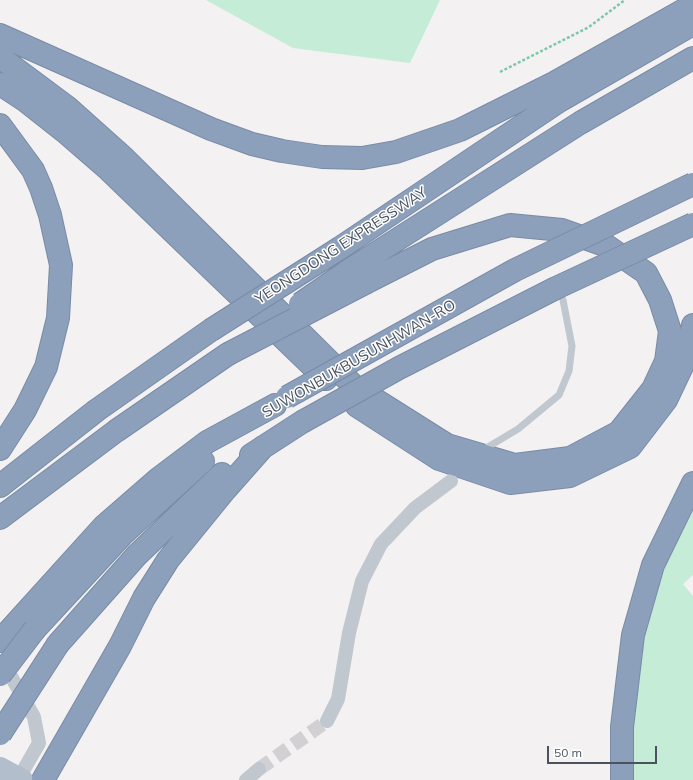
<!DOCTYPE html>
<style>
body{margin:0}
#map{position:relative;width:693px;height:780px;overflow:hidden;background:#f3f1f1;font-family:Mulish,sans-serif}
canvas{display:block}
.scale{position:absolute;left:547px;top:746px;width:110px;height:18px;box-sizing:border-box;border:2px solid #4a535d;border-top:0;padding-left:5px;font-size:12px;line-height:14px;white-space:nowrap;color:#4a535d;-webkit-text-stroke:3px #fff;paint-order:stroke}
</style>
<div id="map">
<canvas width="693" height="780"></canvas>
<div class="scale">50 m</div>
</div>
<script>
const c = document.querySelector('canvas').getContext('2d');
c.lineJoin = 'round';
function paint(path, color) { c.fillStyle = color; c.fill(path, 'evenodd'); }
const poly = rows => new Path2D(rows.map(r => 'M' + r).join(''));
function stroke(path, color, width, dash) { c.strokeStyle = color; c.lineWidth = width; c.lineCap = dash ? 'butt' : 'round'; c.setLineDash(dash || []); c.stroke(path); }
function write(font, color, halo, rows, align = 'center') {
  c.font = font + ' Mulish,sans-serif'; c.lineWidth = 3; c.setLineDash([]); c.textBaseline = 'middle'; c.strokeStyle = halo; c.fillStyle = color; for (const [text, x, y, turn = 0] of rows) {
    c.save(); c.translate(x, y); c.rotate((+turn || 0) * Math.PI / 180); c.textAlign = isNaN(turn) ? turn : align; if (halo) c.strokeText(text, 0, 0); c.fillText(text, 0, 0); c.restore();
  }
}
const green = poly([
 [206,0,440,0,410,63,293,48],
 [693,483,693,575,683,584,693,596,693,780,622,780,633,635]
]);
const streetTunnel = poly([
 [259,769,327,721]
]);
const path = poly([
 [500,72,589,27,625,0]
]);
const lane = poly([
 [488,447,518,429,559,395,569,371,572,346,563,300]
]);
const street = poly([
 [0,668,12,678,34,717,39,743,19,778],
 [327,721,338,699,349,633,362,581,381,544,415,508,451,481],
 [246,780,259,769]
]);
const primary = poly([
 [0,768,22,780]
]);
const highway = poly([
 [0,35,211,129,252,144,282,151,322,157,362,158,396,152,460,130,554,83,693,5],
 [0,57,67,107,124,158,355,387,447,445,515,465,570,458,619,432,653,389,666,361,670,331,660,300,646,273,607,246,562,230,510,225,432,249,367,282],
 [0,84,26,101,64,131,109,170,326,379],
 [0,125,33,170,41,188,50,215,61,265,58,318,46,367,25,410,0,449],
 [340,248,559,101,693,24],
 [351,269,580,123,693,58],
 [357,406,439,459,510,483,570,476,630,447,666,400,688,354,693,325],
 [251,455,302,422],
 [0,486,97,410,211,330],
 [0,518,116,431,228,354],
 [35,629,122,535,203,461],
 [0,641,104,526,158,479,207,442,275,405],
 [58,644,137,555,222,474],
 [43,780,120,646,144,598,168,560,225,490,263,447],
 [622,780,622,727,633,635,653,565,693,483]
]);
const highwayBridge = poly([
 [300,304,351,269],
 [211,330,340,248],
 [228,354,367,282],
 [287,397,515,270,693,184],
 [302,422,399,368,556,288,693,224],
 [0,675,35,629],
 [0,734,58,644]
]);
const streetNames = [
 ["YEONGDONG EXPRESSWAY",341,246,-33],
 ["SUWONBUKBUSUNHWAN-RO",359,359,-30]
];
paint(green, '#c4ecd7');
stroke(streetTunnel, '#d1d1d3', 14, [14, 7]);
stroke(highway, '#788ba7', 24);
stroke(path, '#7fc7a9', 2.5, [3, 2]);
stroke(lane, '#c0c7ce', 7);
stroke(street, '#c0c7ce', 14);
stroke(primary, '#b3becd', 22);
stroke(highway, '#8da0bb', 22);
stroke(highwayBridge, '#788ba7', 24, []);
stroke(highwayBridge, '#8da0bb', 22);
write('15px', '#4a535d', '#fff', streetNames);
</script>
